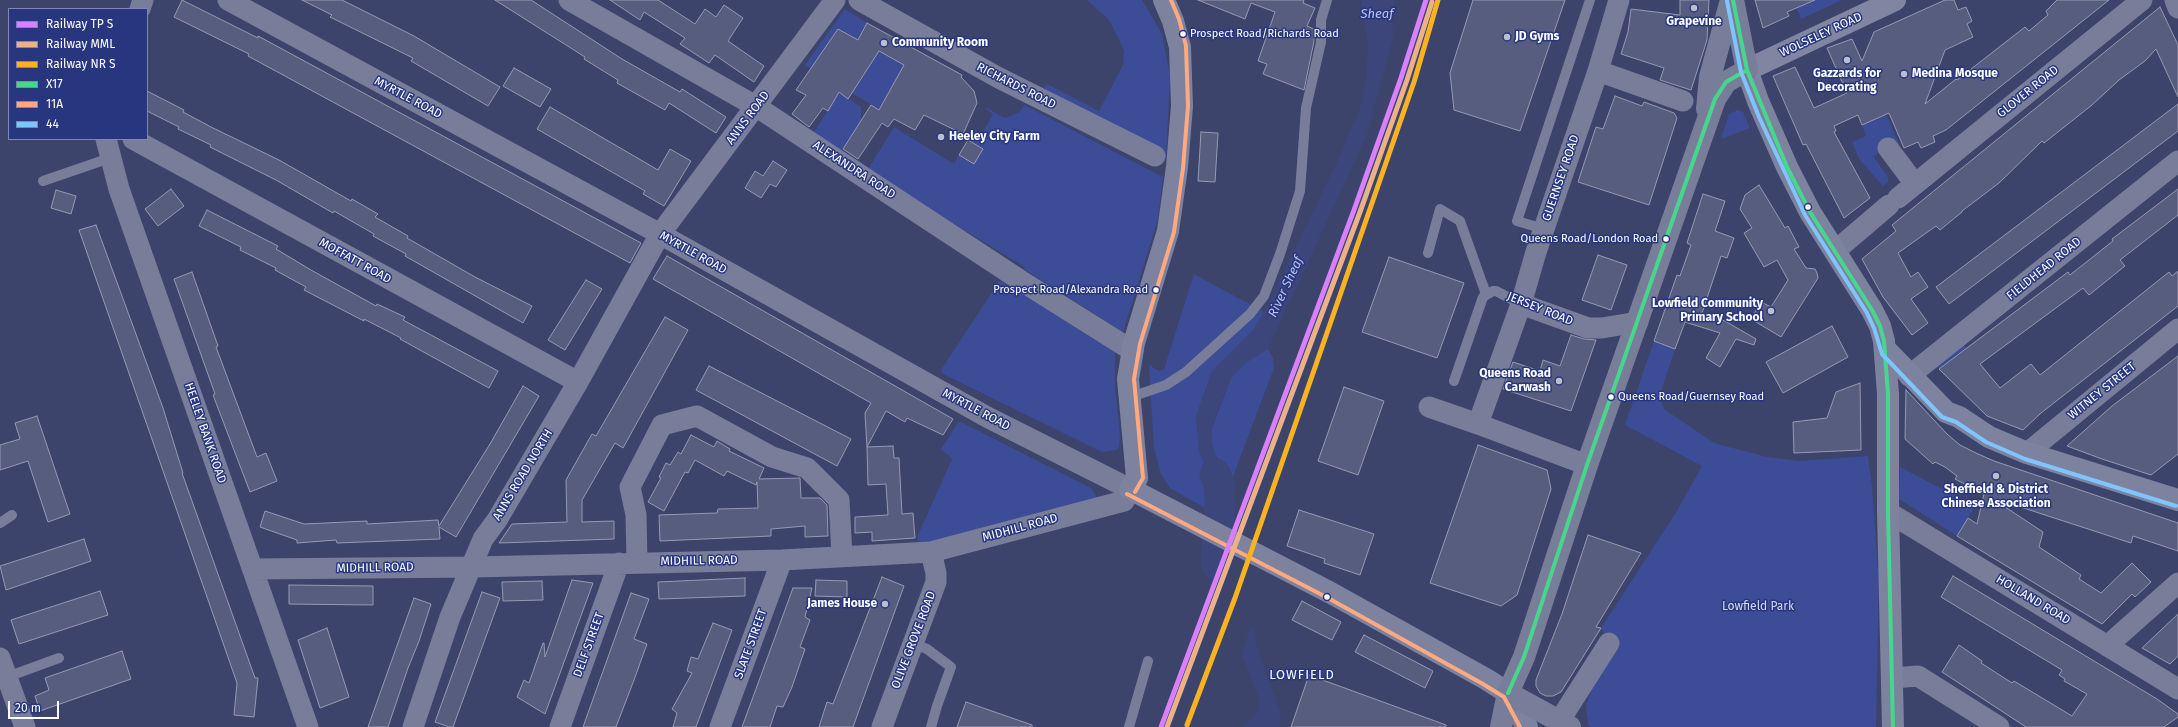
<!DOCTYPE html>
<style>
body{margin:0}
#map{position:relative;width:2178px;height:727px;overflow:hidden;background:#3c446c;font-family:"Fira Sans",sans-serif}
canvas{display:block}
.legend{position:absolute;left:8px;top:8px;width:140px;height:132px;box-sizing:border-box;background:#283680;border:1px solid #7e86b3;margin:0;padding:5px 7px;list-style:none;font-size:12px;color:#fff}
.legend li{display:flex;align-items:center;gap:8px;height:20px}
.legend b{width:20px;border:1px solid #7e86b3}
.scale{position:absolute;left:8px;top:701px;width:51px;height:18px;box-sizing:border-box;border:2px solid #fff;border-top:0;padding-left:5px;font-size:12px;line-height:14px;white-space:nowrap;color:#fff;-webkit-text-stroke:3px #283680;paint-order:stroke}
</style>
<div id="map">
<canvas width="2178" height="727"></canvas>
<ul class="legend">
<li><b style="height:5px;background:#d880ff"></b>Railway TP S</li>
<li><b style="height:5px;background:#ebb288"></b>Railway MML</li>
<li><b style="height:5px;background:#f9b220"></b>Railway NR S</li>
<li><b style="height:5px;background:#46d78d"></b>X17</li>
<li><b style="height:5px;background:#ffa980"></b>11A</li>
<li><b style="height:5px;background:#80c4ff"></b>44</li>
</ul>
<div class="scale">20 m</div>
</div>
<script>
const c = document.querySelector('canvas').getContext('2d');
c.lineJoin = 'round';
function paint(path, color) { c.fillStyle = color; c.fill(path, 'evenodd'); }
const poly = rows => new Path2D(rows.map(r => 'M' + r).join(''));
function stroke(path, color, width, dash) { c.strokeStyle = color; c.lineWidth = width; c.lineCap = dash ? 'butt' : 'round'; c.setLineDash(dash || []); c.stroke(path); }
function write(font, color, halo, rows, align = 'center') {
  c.font = font + ' "Fira Sans",sans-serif'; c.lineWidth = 3; c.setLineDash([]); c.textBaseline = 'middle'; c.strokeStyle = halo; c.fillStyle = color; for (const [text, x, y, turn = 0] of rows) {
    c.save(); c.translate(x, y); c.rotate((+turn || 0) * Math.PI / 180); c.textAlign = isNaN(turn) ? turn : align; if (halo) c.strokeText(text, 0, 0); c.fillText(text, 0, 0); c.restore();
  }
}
const green = poly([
 [1087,0,1142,0,1162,34,1170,76,1166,158,1038,94,1047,84,1099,111,1123,65,1124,51,1118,37,1109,20],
 [1793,0,1842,0,1801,19],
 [845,9,867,23,858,40,915,71,890,116,805,65],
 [839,92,861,107,861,121,841,152,813,134],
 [1024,105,1163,177,1158,219,1123,332,1024,269,1025,267,867,171,894,127,954,164,971,134,979,139,993,114,986,109,987,108,1005,118,1020,112],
 [1738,110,1743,112,1750,128,1721,139,1729,114],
 [1886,115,1899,144,1873,156,1888,177,1888,182,1883,186,1859,159,1852,142,1866,136,1862,125],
 [1194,274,1264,312,1252,332,1212,371,1196,417,1213,487,1212,512,1170,488,1161,474,1154,448,1149,365,1159,371,1164,369],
 [1000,280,1115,352,1115,388,1120,435,1119,447,1116,450,1102,452,943,374,941,370],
 [1961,340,1966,348,1939,369,1933,361],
 [1654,341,1675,349,1659,397,1664,409,1714,443,1767,457,1800,461,1868,456,1872,487,1879,584,1876,727,1591,727,1588,725,1586,705,1609,643,1601,628,1677,511,1702,466,1625,425],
 [1268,349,1273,358,1274,368,1228,490,1211,441,1212,428,1231,378,1245,363],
 [959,421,1091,488,1098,499,918,546,918,535,952,459,941,449],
 [1900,467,1975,506,1957,536,1899,499]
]);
const water = poly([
 [1361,0,1395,0,1390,17,1394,34,1367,135,1268,349,1245,363,1231,378,1218,408,1212,428,1211,441,1228,490,1226,518,1212,512,1213,487,1199,451,1196,417,1212,371,1252,332,1266,308,1339,158,1359,110,1366,81,1368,45],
 [1252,624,1257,647,1281,715,1280,727,1243,727,1256,714,1259,705,1259,698,1241,653]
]);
const river = poly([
 [1215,474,1219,484,1220,501,1216,564]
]);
const building = poly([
 [182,0,258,38,258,36,641,243,630,263,248,56,249,54,174,17,182,0],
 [302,0,342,0,414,36,500,87,488,106,411,61,413,58,330,17,332,15,302,0],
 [495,0,531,0,622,59,680,92,682,89,726,117,716,133,669,103,665,110,617,83,618,80,584,59,585,57,495,0],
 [610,0,658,0,695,24,705,9,716,17,724,5,743,18,728,41,764,66,754,82,715,55,709,63,680,44,685,38,644,12,640,20,610,0],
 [1198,0,1304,0,1303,3,1315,8,1307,26,1314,29,1314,41,1304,90,1263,74,1267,64,1258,61,1275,12,1251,3,1245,19,1198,0],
 [1473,0,1565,0,1520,131,1454,110,1450,73,1473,0],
 [1680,0,1709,0,1707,40,1691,90,1660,80,1664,68,1621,54,1628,32,1631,9,1680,15,1680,0],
 [1755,0,1815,0,1787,12,1789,16,1763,28,1755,0],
 [1945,0,1954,0,1958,10,1966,7,1972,21,1967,24,1973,37,1945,50,1925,104,1956,79,1957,80,2025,27,2029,31,2048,15,2046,11,2057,0,2109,0,1946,130,1933,136,1935,142,1921,148,1918,142,1904,148,1889,113,1862,125,1858,115,1834,126,1836,131,1834,132,1870,198,1844,218,1806,144,1803,145,1773,76,1795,67,1814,108,1847,93,1827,48,1852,39,1862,61,1874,32,1945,0],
 [2160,7,2178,45,2178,97,2156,49,2145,61,2119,80,2092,105,2044,143,2042,141,1999,183,1962,211,1962,212,1940,230,1936,226,1898,253,1911,277,1918,272,1928,287,1911,299,1928,323,1912,335,1883,297,1862,259,1896,231,1892,225,2160,7],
 [867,23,962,75,961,77,974,91,977,103,963,134,924,115,915,130,894,119,888,127,882,123,858,159,843,149,871,105,879,110,904,65,879,51,848,99,839,92,828,111,823,108,809,127,792,114,806,95,796,90,838,29,858,40,867,23],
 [514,68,551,89,540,107,503,86,514,68],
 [147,91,184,110,183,112,211,127,279,160,351,201,352,199,378,214,375,217,408,236,407,238,475,277,532,306,523,323,405,256,406,254,373,236,374,234,334,211,333,213,276,180,210,147,211,145,178,129,179,127,147,111,147,91],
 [1615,96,1642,106,1644,102,1674,113,1677,118,1649,205,1578,182,1596,127,1603,129,1615,96],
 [2178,104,2178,131,1949,304,1936,287,2178,104],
 [550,107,658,170,670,149,691,161,664,206,643,194,645,191,537,129,550,107],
 [1201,132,1218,133,1215,182,1198,181,1201,132],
 [968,140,983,149,974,164,959,155,968,140],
 [773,161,787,170,776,187,770,184,761,198,745,188,755,171,763,176,773,161],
 [1759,185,1785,228,1788,226,1799,247,1794,249,1806,268,1815,269,1817,273,1818,278,1781,337,1751,319,1761,302,1771,307,1788,280,1777,260,1764,267,1744,233,1752,228,1740,209,1745,195,1759,185],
 [171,189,184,206,158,226,145,209,171,189],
 [2178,189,2178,215,2120,260,2125,266,2089,295,2083,288,1980,364,2000,388,2031,364,2040,375,2169,272,2172,276,2178,271,2178,306,2041,413,2023,430,1987,416,1939,369,2068,272,2070,275,2113,241,2112,239,2178,189],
 [56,190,76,196,71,214,51,208,56,190],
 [1703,194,1725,201,1715,231,1734,238,1727,258,1721,256,1702,313,1725,321,1756,339,1754,345,1736,339,1720,367,1706,358,1720,333,1685,322,1675,349,1654,341,1677,275,1680,276,1691,245,1687,243,1703,194],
 [207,210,278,246,276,249,311,270,376,306,377,304,405,317,403,320,498,371,489,388,400,339,401,338,364,319,364,321,304,290,306,287,275,270,276,268,240,250,241,247,199,226,207,210],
 [96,225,163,408,183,473,182,473,255,678,258,678,254,717,234,715,237,683,79,230,96,225],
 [1598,255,1627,265,1611,310,1582,300,1598,255],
 [667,256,953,419,943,435,907,418,905,422,886,411,867,447,865,413,871,403,653,279,667,256],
 [1389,257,1464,283,1437,358,1362,332,1389,257],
 [192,272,218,346,216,347,257,457,266,453,277,481,250,492,213,395,215,394,174,279,192,272],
 [586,280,602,289,565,350,548,340,586,280],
 [665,317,688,330,623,448,615,443,582,500,582,522,614,521,614,539,499,543,512,524,567,522,566,480,592,434,596,436,665,317],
 [1832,326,1848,357,1783,393,1766,362,1832,326],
 [1571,335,1584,339,1596,340,1571,411,1503,389,1513,362,1540,371,1543,360,1560,366,1571,335],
 [2178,356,2178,454,2151,475,2102,459,2067,446,2112,406,2178,356],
 [709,366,851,439,837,466,696,390,709,366],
 [1860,383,1861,450,1794,453,1793,422,1827,418,1836,392,1860,383],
 [523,386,539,396,456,537,439,527,440,539,337,543,336,540,297,543,297,540,260,527,265,511,304,524,367,521,367,524,438,520,439,526,490,444,523,386],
 [1344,387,1384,401,1358,475,1318,461,1344,387],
 [1906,390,1947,434,1960,445,1976,453,1994,461,2178,523,2178,551,2133,536,2131,543,1996,499,1996,501,2043,532,2039,547,2081,575,2079,579,2101,593,2132,563,2151,582,2135,597,2132,594,2102,624,1957,536,1968,518,1977,524,1984,494,1955,479,1957,476,1945,467,1935,462,1933,464,1905,439,1906,390],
 [37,416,70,514,48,522,28,461,0,470,0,445,20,439,15,423,37,416],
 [691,435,714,447,717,441,730,449,729,451,764,468,759,479,800,478,801,498,820,498,827,505,828,536,805,537,805,526,771,529,771,536,660,541,659,515,717,513,718,509,758,508,757,482,756,485,727,471,724,476,695,460,688,473,685,472,664,511,648,502,661,478,659,477,666,463,670,465,678,452,681,454,691,435],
 [1478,445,1547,470,1551,489,1517,595,1501,606,1430,583,1478,445],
 [893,446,894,458,899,458,902,514,913,513,915,538,872,541,872,532,855,533,855,517,888,515,886,484,868,485,867,447,893,446],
 [1299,510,1374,534,1360,575,1324,563,1325,559,1287,546,1299,510],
 [1588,535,1641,553,1596,627,1601,628,1561,692,1553,696,1546,696,1540,693,1536,686,1536,680,1562,614,1588,535],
 [84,539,91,561,6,590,0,566,84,539],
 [1953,576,2157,699,2178,714,2178,717,2164,727,2026,727,1942,672,1959,645,1982,661,1981,663,2012,683,2014,681,2072,716,2087,694,2064,681,2065,679,2059,675,2062,670,1941,597,1953,576],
 [882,577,904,586,853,727,819,727,827,702,833,704,882,577],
 [745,578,745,596,659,599,658,582,745,578],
 [572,580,593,583,545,714,517,697,524,680,529,683,543,643,544,643,545,657,572,580],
 [816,580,847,581,847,597,815,596,816,580],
 [542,581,543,600,503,601,502,582,542,581],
 [289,585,373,586,373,605,289,604,289,585],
 [793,588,812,588,805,617,810,620,800,647,805,649,792,687,783,707,777,706,770,727,742,727,793,588],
 [100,591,108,615,19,644,11,620,100,591],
 [482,592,500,598,453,727,449,727,435,722,482,592],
 [631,593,649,599,634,639,647,644,634,680,616,727,583,727,631,593],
 [414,598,431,604,419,641,408,668,388,727,368,727,414,598],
 [1302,601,1341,622,1332,640,1292,620,1302,601],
 [2178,614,2178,656,2170,664,2142,648,2178,614],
 [713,623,732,630,696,727,673,727,677,713,672,709,692,673,687,671,691,657,698,659,713,623],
 [327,628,349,697,320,708,298,640,327,628],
 [1364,635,1433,671,1425,688,1355,652,1364,635],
 [122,651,131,679,40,711,35,696,49,690,45,678,122,651],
 [1309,675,1446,725,1446,727,1291,727,1309,675],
 [966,702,1032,725,1032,727,957,727,966,702]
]);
const lane = poly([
 [43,181,110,158],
 [1544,229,1517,221,1590,0],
 [1428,253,1440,209,1460,221,1486,294],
 [1454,381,1483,297,1493,291,1496,291,1521,304],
 [1128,398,1166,385,1186,372,1250,314,1264,296,1280,254,1300,191,1306,108,1321,42,1321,20,1327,0],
 [0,523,12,515],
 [913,644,927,649,951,667,937,706,931,727],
 [7,677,59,658],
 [1129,727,1148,661]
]);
const street = poly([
 [228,0,660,234,987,417,1130,489,1124,501,931,552,782,560,473,567,253,569],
 [569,0,757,107,1023,282,1133,351],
 [859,0,999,78,1155,156],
 [2175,0,2178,8],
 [140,9,143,0],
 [1598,71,1683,101],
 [106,139,119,189,308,727],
 [133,139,578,382],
 [1888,148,1915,184],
 [1898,198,2142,0],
 [1835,251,1889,205],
 [1521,304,1588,328,1602,328,1638,322],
 [1909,376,2178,161],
 [1429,407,1478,424,1521,304,1536,252,1598,71,1619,0],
 [1478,424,1587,465],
 [2027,453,2178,329],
 [1888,512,2178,689],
 [637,562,636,515,630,487,662,425,697,416,772,457,807,468,839,500,842,556],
 [2107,646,2178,583],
 [0,658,25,727],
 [1892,678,1918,676,1999,727],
 [1560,720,1609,643],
 [413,727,450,617,483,539,497,520,578,382,660,234,835,0],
 [560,727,619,563],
 [720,727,782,560],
 [882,727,936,582,936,573,931,552]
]);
const secondary = poly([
 [1164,0,1173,21,1180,47,1182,106,1177,167,1168,231,1134,343,1128,379,1137,478,1130,489,1331,593,1486,679,1508,693,1527,727],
 [1747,70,1758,101,1787,167,1810,212,1872,310,1880,326,1884,341,1888,394,1888,512,1893,727],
 [1886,350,1946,412,1959,417,1989,437,2027,453,2178,500]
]);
const primary = poly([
 [1747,70,1895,0]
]);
const highway = poly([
 [1707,109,1710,77,1731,0],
 [1508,693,1570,727],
 [1501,727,1508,693,1524,657,1587,465,1715,99,1726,82,1747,70,1733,0]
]);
const bus1 = poly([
 [1733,0,1747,70,1787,167,1810,212,1872,310,1880,326,1884,341,1888,394,1888,512,1893,727],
 [1508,693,1524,657,1587,465,1715,99,1726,82,1747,70]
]);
const bus2 = poly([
 [1135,492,1143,478,1134,379,1140,344,1174,232,1183,168,1188,106,1186,46,1179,19,1171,0],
 [1127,494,1328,598,1483,684,1504,697,1520,727]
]);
const bus3 = poly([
 [1727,1,1741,72,1759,117,1805,215,1867,313,1874,328,1882,354,1942,417,1956,422,1986,442,2025,459,2176,506]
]);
const rail1 = poly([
 [1161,727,1354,210,1401,78,1426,0]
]);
const rail2 = poly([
 [1167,727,1360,212,1407,80,1432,2]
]);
const rail3 = poly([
 [1187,725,1235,598,1414,82,1438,0]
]);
const markers = [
 [1694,8,4,"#bbbecc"],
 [1183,34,3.5,"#fff"],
 [1507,37,4,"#bbbecc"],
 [884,43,4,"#bbbecc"],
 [1847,60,4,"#bbbecc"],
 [1904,74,4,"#bbbecc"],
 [941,137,4,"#bbbecc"],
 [1808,207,3.5,"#fff"],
 [1666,239,3.5,"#fff"],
 [1156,290,3.5,"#fff"],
 [1771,311,4,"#bbbecc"],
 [1559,381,4,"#bbbecc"],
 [1611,397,3.5,"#fff"],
 [1996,476,4,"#bbbecc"],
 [1327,597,3.5,"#fff"],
 [885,604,4,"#bbbecc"]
];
const busNames = [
 ["Prospect Road/Richards Road",1190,34],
 ["Queens Road/London Road",1658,239,"right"],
 ["Prospect Road/Alexandra Road",1148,290,"right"],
 ["Queens Road/Guernsey Road",1618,397]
];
const poiNames = [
 ["Grapevine",1694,22,"center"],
 ["JD Gyms",1515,37],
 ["Community Room",892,43],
 ["Gazzards for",1847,74,"center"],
 ["Decorating",1847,88,"center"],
 ["Medina Mosque",1912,74],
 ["Heeley City Farm",949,137],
 ["Lowfield Community",1763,304,"right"],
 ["Primary School",1763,318,"right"],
 ["Queens Road",1551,374,"right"],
 ["Carwash",1551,388,"right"],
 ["Sheffield & District",1996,490,"center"],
 ["Chinese Association",1996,504,"center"],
 ["James House",877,604,"right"]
];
const streetNames = [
 ["WOLSELEY ROAD",1821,35,-25],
 ["RICHARDS ROAD",1016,86,27],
 ["GLOVER ROAD",2028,92,-39],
 ["MYRTLE ROAD",408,98,28],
 ["ANNS ROAD",748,118,-53],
 ["ALEXANDRA ROAD",854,170,33],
 ["GUERNSEY ROAD",1561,178,-71],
 ["MYRTLE ROAD",693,253,29],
 ["MOFFATT ROAD",355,261,29],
 ["FIELDHEAD ROAD",2044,269,-39],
 ["JERSEY ROAD",1540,309,22],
 ["WITNEY STREET",2102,391,-39],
 ["MYRTLE ROAD",976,410,28],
 ["HEELEY BANK ROAD",205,433,71],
 ["ANNS ROAD NORTH",523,475,-59],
 ["MIDHILL ROAD",1020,528,-15],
 ["MIDHILL ROAD",699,561,-1],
 ["MIDHILL ROAD",375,568,-1],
 ["HOLLAND ROAD",2033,600,31],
 ["OLIVE GROVE ROAD",914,640,-69],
 ["SLATE STREET",751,644,-70],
 ["DELF STREET",589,645,-70]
];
const parkNames = [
 ["Lowfield Park",1758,607]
];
const waterNames = [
 ["Sheaf",1377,14],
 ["River Sheaf",1286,287,-65]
];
const neighbourhoodNames = [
 ["LOWFIELD",1302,675]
];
paint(green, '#3d4c96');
paint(water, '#3c467b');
stroke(river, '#3c467b', 31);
paint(building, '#575d7e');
stroke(building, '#959ab1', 1);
stroke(lane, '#787d9a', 10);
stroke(street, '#787d9a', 21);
stroke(secondary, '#7d829f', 22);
stroke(primary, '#8085a1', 22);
stroke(highway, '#787e9a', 22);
stroke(bus1, '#46d78d', 4);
stroke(bus2, '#ffa980', 4);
stroke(bus3, '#80c4ff', 4);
stroke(rail1, '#d880ff', 5);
stroke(rail2, '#ebb288', 5);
stroke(rail3, '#f9b220', 5);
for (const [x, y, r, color] of markers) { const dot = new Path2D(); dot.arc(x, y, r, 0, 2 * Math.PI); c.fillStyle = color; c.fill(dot); stroke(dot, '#283680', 1.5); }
write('11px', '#fff', '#283680', busNames, 'left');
write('bold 12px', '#fff', '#283680', poiNames, 'left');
write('12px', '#fff', '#283680', streetNames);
write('12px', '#d3d9f5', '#283680', parkNames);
write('italic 13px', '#bbc4ed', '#283680', waterNames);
c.letterSpacing = '1px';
write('13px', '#fff', '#283680', neighbourhoodNames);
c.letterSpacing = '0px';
</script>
